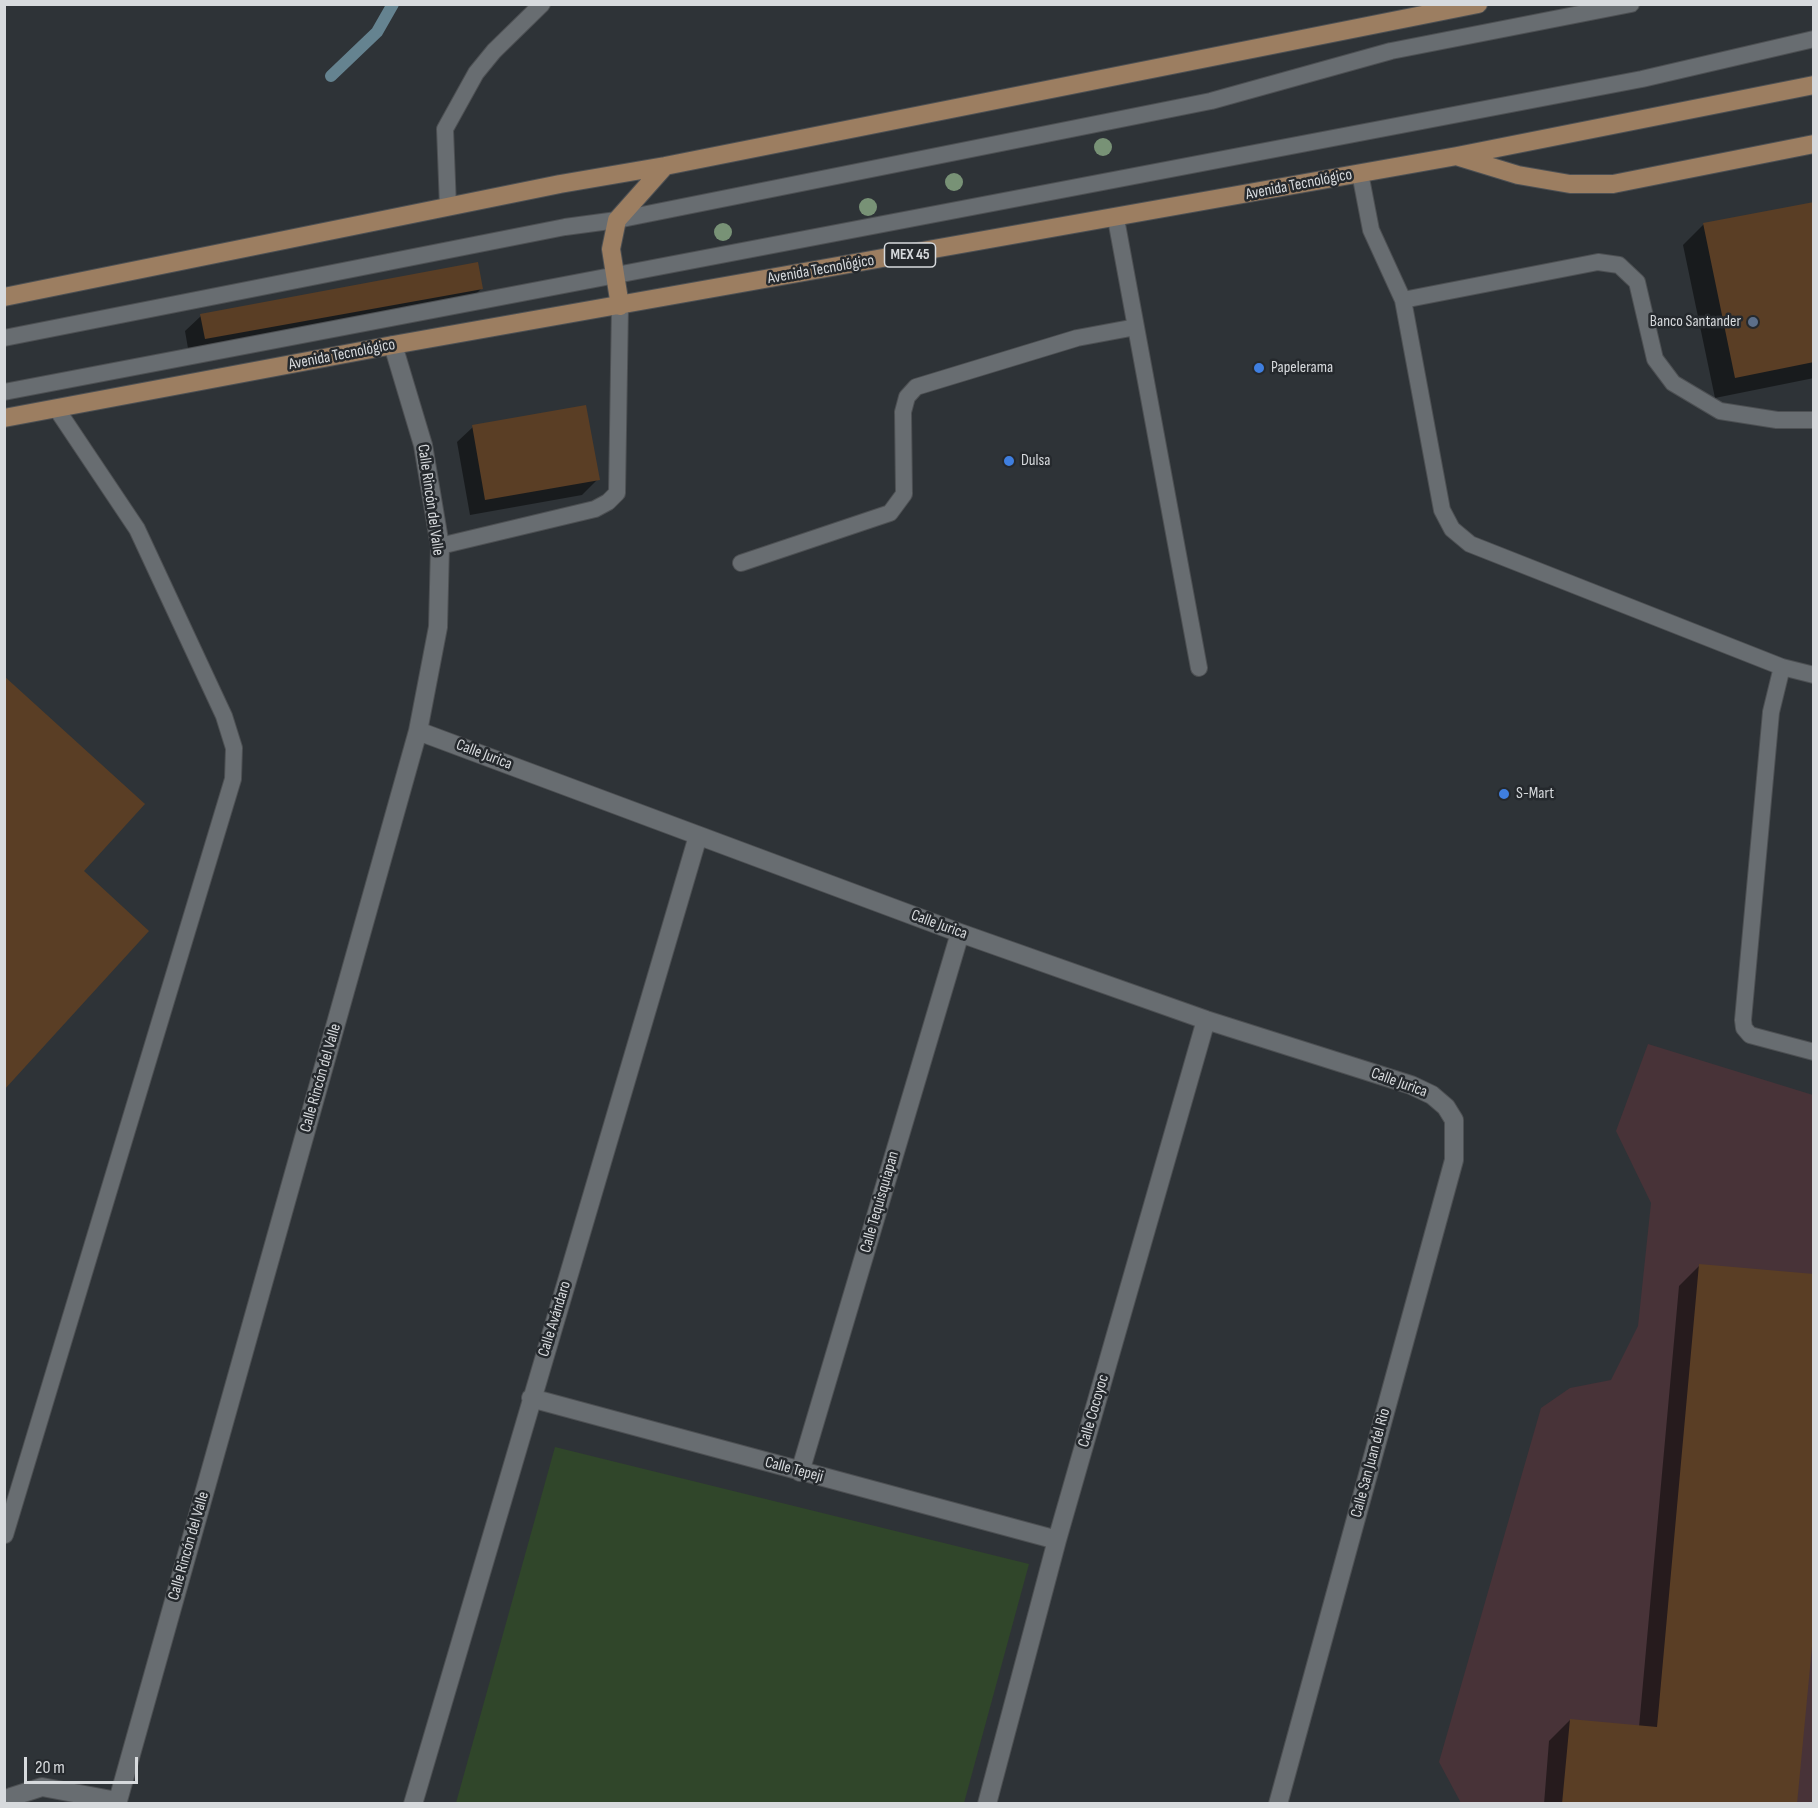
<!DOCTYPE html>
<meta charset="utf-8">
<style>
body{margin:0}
#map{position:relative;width:1818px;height:1808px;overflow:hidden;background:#2e3337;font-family:"Sofia Sans Condensed",sans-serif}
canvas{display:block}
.frame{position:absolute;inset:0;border:6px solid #d7dadd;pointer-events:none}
.scale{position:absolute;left:24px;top:1757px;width:114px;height:27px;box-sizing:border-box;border:3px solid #d7dadd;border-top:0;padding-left:8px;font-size:18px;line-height:21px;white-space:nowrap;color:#d7dadd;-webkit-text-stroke:4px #25292d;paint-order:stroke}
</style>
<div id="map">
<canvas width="1818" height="1808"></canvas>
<div class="frame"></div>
<div class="scale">20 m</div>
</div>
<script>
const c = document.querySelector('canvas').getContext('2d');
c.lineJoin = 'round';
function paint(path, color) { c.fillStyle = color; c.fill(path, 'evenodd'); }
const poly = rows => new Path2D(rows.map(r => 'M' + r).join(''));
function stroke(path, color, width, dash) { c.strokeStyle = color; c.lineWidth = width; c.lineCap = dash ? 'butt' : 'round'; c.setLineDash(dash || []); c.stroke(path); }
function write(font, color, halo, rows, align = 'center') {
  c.font = font + ' "Sofia Sans Condensed",sans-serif'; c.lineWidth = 5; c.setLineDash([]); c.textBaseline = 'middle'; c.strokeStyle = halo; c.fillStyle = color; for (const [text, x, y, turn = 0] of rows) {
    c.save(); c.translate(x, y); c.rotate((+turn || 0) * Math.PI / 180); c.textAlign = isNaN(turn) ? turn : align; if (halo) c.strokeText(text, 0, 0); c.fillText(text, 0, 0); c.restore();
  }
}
const industrial = poly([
 [1648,1044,1813,1095,1813,1803,1461,1803,1439,1762,1541,1408,1570,1388,1611,1380,1638,1326,1651,1203,1616,1131]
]);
const green = poly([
 [555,1447,1029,1564,964,1803,456,1803]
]);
const shadow = poly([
 [1814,204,1814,378,1715,398,1683,245,1704,224],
 [482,288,466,304,189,354,185,331,201,316],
 [473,427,598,479,582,495,470,515,457,442],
 [1700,1265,1796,1804,1544,1804,1549,1741,1570,1720,1639,1727,1679,1286]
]);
const stream = poly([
 [331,76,377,32,393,4]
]);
const building = poly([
 [1814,202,1814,362,1735,378,1703,223],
 [478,262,483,289,205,339,200,314],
 [586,405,600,480,485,500,472,425],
 [4,676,145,804,84,871,149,931,4,1090],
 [1699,1264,1814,1274,1814,1626,1797,1804,1562,1804,1570,1719,1657,1727]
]);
const lane = poly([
 [1360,173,1371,230,1403,300,1442,510,1452,529,1470,544,1782,667,1814,675],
 [448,207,445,129,476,73,494,51,542,4],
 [1116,219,1199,668],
 [1403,300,1598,262,1619,265,1637,282,1655,359,1673,383,1720,411,1777,420,1814,420],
 [4,338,565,227,617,220,1211,101,1391,51,1631,4],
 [4,392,1642,79,1814,39],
 [440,546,595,509,608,502,617,493,620,306],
 [741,563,890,513,904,494,903,412,907,397,916,387,1077,338,1136,327],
 [1782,667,1771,712,1743,1020,1744,1028,1750,1035,1814,1052],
 [5,1535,233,779,234,748,224,716,137,529,56,408]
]);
const street = poly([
 [418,731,960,933,1206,1020,1411,1085,1432,1095,1446,1107,1454,1120,1454,1160,1278,1804],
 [531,1398,1057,1540],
 [800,1472,960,933],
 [5,1804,11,1797,42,1787,117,1801],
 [117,1804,418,731,438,627,440,546,423,445,393,345],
 [413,1804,698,836],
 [987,1804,1057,1540,1206,1020]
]);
const primary = poly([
 [1459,157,1518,175,1570,184,1613,184,1814,144],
 [4,297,560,184,665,166,1478,4],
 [620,306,611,249,617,220,665,166],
 [4,418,393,345,1457,156,1814,85]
]);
const trees = [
 [1103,147],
 [954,182],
 [868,207],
 [723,232]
];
const markers = [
 [1753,322,6,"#5c6f8a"],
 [1259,368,6,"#3f7fe0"],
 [1009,461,6,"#3f7fe0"],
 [1504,794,6,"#3f7fe0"]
];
const shields = [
 [910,255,51]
];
const shieldNames = [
 ["MEX 45",910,255]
];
const streetNames = [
 ["Avenida Tecnológico",1299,185,-11],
 ["Avenida Tecnológico",821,270,-10],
 ["Avenida Tecnológico",342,355,-11],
 ["Calle Rincón del Valle",430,500,82],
 ["Calle Jurica",484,755,21],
 ["Calle Jurica",939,925,20],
 ["Calle Rincón del Valle",321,1078,-74],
 ["Calle Jurica",1399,1083,20],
 ["Calle Tequisquiapan",880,1202,-74],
 ["Calle Avándaro",555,1319,-73],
 ["Calle Cocoyoc",1094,1411,-74],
 ["Calle San Juan del Rio",1371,1463,-75],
 ["Calle Tepeji",794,1470,15],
 ["Calle Rincón del Valle",189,1546,-74]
];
const poiNames = [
 ["Banco Santander",1741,322,"right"],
 ["Papelerama",1271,368],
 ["Dulsa",1021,461],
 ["S-Mart",1516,794]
];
paint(industrial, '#483338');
paint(green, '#30462a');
paint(shadow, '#0007');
stroke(stream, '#658390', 12);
paint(building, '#5a3e25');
stroke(lane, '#4d5053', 18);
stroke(street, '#4d5053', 20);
stroke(primary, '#4d5053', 20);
stroke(lane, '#686d71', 16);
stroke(street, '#686d71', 18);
stroke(primary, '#9c7e61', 18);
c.fillStyle = '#789276';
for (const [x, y] of trees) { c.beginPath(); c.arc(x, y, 9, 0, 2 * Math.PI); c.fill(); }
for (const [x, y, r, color] of markers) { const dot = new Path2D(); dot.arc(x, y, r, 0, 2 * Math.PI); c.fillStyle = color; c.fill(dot); stroke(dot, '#25292d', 2); }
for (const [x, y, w] of shields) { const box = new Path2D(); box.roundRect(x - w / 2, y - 12, w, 24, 4.5); c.fillStyle = '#25292d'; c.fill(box); stroke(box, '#d7dadd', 1.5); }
write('bold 15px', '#d7dadd', null, shieldNames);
write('16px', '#d7dadd', '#25292d', streetNames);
write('16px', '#d7dadd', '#25292d', poiNames, 'left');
</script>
